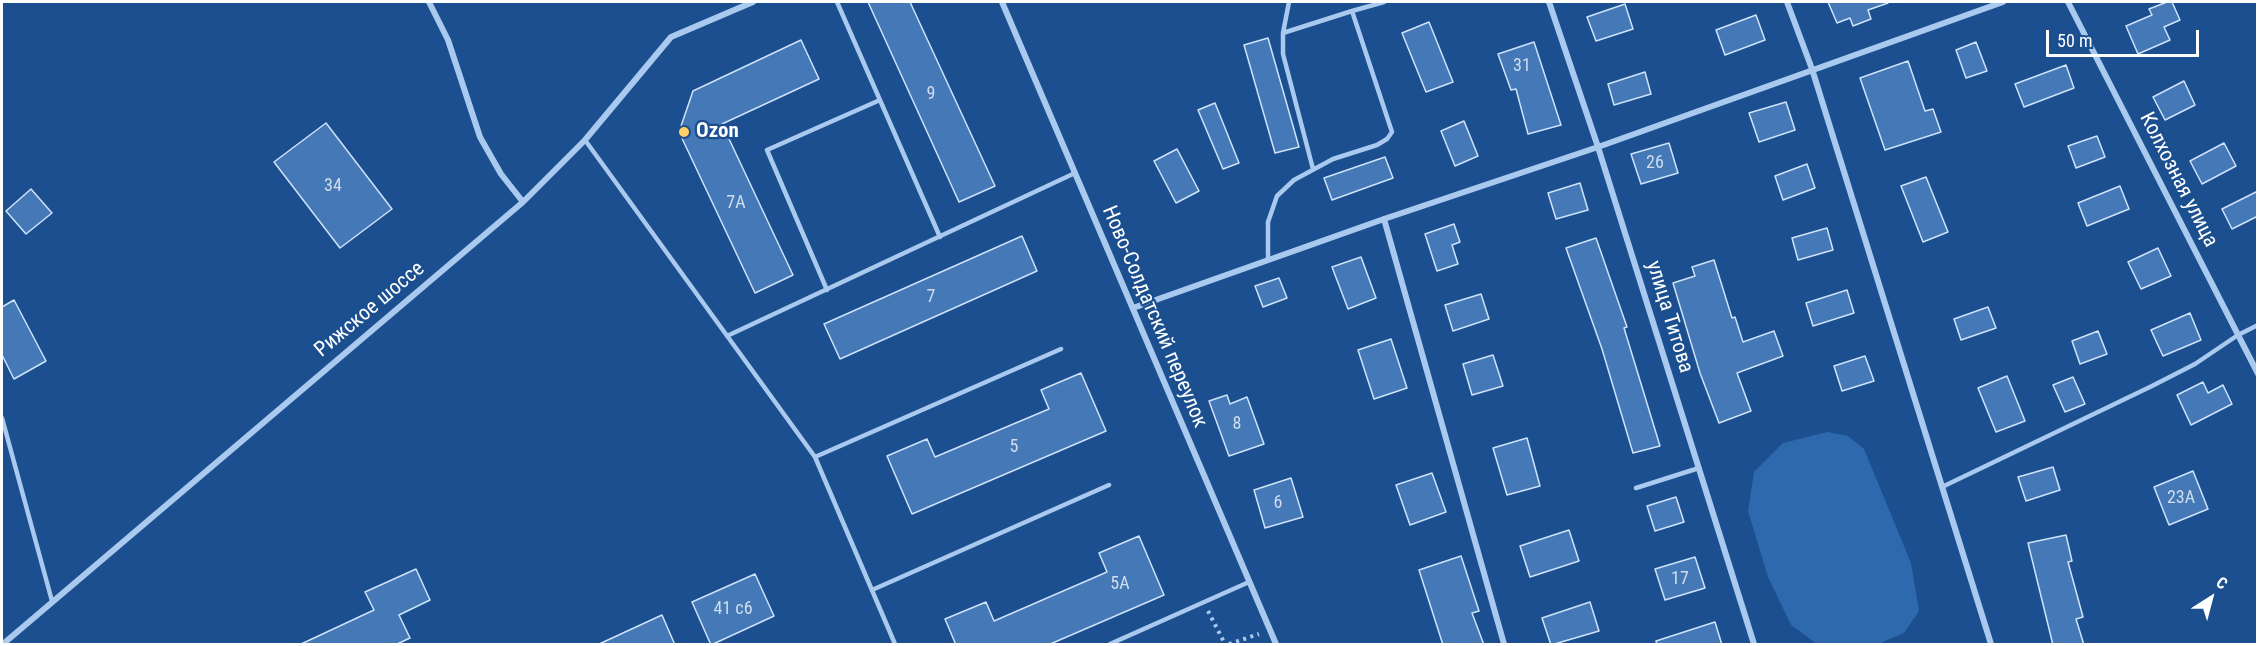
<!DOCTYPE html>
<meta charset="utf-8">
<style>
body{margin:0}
#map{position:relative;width:2259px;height:646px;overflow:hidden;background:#1b4f8f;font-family:"Roboto Condensed",sans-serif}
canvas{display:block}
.frame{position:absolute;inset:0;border:3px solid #fff;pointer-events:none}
.north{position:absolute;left:2181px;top:568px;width:60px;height:60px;-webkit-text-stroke:4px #1b4f8f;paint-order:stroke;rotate:36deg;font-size:16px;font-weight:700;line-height:24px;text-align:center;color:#fff}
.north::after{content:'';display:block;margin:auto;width:21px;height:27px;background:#fff;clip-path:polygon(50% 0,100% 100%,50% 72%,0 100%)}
.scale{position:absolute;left:2046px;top:30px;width:153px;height:27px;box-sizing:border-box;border:3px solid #fff;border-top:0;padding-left:8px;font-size:18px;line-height:21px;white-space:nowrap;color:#fff;-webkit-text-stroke:4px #1b4f8f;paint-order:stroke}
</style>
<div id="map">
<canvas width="2259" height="646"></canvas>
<div class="frame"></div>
<div class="north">С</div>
<div class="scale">50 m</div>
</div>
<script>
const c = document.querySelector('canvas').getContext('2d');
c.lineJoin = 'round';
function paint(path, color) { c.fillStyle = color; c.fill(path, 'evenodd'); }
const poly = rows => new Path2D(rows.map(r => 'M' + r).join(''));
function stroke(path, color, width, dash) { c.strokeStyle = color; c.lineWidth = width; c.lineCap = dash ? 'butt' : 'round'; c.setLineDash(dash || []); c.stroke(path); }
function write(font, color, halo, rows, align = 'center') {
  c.font = font + ' "Roboto Condensed",sans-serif'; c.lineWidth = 4.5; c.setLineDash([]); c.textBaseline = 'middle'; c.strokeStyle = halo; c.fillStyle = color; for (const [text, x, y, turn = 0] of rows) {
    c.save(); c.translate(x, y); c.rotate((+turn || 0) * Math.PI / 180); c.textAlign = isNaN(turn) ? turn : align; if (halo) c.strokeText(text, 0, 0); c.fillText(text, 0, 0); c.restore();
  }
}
const green = poly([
 [1827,432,1848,436,1864,449,1911,563,1919,611,1904,633,1878,644,1817,644,1791,625,1768,577,1748,511,1754,472,1783,443]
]);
const building = poly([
 [868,2,910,2,995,186,959,202,868,2],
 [1828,2,1888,2,1888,3,1868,10,1871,19,1853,26,1850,18,1837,23,1828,2],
 [2167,2,2172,2,2180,20,2164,27,2170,40,2138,54,2126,26,2152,15,2149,9,2167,2],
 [1625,4,1633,29,1596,41,1587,17,1625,4],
 [1756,15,1765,40,1725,55,1716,30,1756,15],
 [1429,22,1453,82,1426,92,1402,33,1429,22],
 [1268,38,1299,147,1275,153,1244,45,1268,38],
 [801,40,819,79,722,124,793,275,755,293,679,132,693,91,801,40],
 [1534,42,1561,125,1528,134,1516,89,1511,90,1498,54,1534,42],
 [1976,42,1987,71,1966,78,1956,50,1976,42],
 [1908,61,1925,111,1933,109,1941,132,1885,150,1860,78,1908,61],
 [2066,65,2074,88,2024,107,2015,84,2066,65],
 [1645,72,1651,94,1614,105,1608,84,1645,72],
 [2184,81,2195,105,2165,120,2153,97,2184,81],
 [1786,102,1795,130,1759,142,1749,113,1786,102],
 [1215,103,1239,163,1223,169,1198,110,1215,103],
 [1464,121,1478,156,1455,166,1441,131,1464,121],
 [326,123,392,209,340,248,274,162,326,123],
 [2097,136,2105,157,2076,168,2068,146,2097,136],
 [1669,143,1678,173,1641,184,1631,154,1669,143],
 [2224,143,2236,166,2202,184,2190,161,2224,143],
 [1177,149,1199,191,1176,203,1154,161,1177,149],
 [1385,157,1393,178,1332,200,1324,178,1385,157],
 [1807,164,1815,188,1783,200,1775,176,1807,164],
 [1926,177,1948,232,1923,242,1901,186,1926,177],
 [1580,183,1588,210,1556,219,1548,193,1580,183],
 [2120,186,2129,209,2087,226,2078,203,2120,186],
 [31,189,52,213,26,234,6,211,31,189],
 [2258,191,2258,216,2232,229,2222,209,2258,191],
 [1454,224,1460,242,1452,245,1458,264,1437,271,1425,234,1454,224],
 [1827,228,1833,250,1798,260,1792,238,1827,228],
 [1022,236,1037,271,840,359,824,324,1022,236],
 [1596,238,1627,327,1624,328,1660,446,1633,453,1602,349,1566,248,1596,238],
 [2158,248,2171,276,2141,289,2128,262,2158,248],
 [1361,257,1376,298,1348,309,1332,267,1361,257],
 [1714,260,1732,318,1735,317,1743,342,1774,331,1783,356,1737,373,1751,411,1719,423,1700,373,1673,283,1695,276,1692,267,1714,260],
 [1279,278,1287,298,1263,307,1255,286,1279,278],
 [1847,290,1854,313,1813,326,1806,303,1847,290],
 [1481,294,1489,319,1453,331,1445,305,1481,294],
 [14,300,46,361,14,379,2,355,2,307,14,300],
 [1988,307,1996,328,1961,340,1954,319,1988,307],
 [2190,313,2201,340,2163,356,2151,330,2190,313],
 [2098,331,2107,354,2080,364,2072,341,2098,331],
 [1391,339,1407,388,1374,399,1358,350,1391,339],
 [1493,355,1503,386,1472,395,1463,364,1493,355],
 [1865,356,1874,381,1842,391,1834,366,1865,356],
 [1081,373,1106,431,912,514,887,456,927,439,935,457,1049,409,1041,390,1081,373],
 [2007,376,2025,421,1996,432,1978,388,2007,376],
 [2073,377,2085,404,2065,412,2053,385,2073,377],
 [2203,382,2208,393,2223,385,2232,404,2191,425,2177,395,2203,382],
 [1227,395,1230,404,1247,397,1264,444,1229,456,1209,401,1227,395],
 [1527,438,1540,486,1507,495,1493,448,1527,438],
 [2053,467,2060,490,2026,501,2018,477,2053,467],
 [2193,471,2208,509,2169,525,2154,487,2193,471],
 [1432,473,1446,512,1410,525,1396,485,1432,473],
 [1291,478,1303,517,1265,528,1254,490,1291,478],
 [1676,497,1684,522,1655,531,1647,506,1676,497],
 [1569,530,1579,561,1530,577,1520,546,1569,530],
 [2066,535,2072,561,2068,562,2083,617,2076,619,2084,645,2053,645,2028,543,2066,535],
 [1139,536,1164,595,1048,645,956,645,945,619,986,602,994,621,1107,572,1099,553,1139,536],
 [1461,556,1479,611,1472,613,1484,645,1443,645,1419,570,1461,556],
 [1695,557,1705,588,1665,600,1655,569,1695,557],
 [416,569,430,600,399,615,410,638,395,645,299,645,374,610,365,592,416,569],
 [755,574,774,616,711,645,692,602,755,574],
 [1590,602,1599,631,1551,645,1542,618,1590,602],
 [662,615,675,645,597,645,662,615],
 [1715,622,1722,645,1657,645,1656,641,1715,622]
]);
const path = poly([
 [1208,611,1225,644],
 [1229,644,1259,634]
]);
const lane = poly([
 [837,2,940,237],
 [1283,33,1289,2],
 [585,140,815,457,895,644],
 [1313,169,1283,54,1283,33,1352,11],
 [1268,260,1268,222,1277,196,1294,180,1333,159,1377,145,1387,139,1392,132,1352,11,1384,2],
 [827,290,767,150,880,100],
 [727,336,1075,173],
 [2,418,52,601],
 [815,457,1061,349],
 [1942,487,2152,386,2195,364,2238,335,2258,325],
 [1636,488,1699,468],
 [872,590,1109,485],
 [1110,644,1249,582]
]);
const street = poly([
 [429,2,448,40,480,137,501,174,523,202],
 [1002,2,1276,644],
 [1549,2,1598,147,1754,644],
 [1787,2,1812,69,1991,644],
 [2068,2,2258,374],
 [1384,219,1504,644],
 [1133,308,1384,219,1598,147,2003,2],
 [3,644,523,202,585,140,671,37,753,2]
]);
const markers = [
 [684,132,6,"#ffd166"]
];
const numberNames = [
 ["31",1522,66],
 ["9",931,94],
 ["26",1655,163],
 ["34",333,186],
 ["7А",736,203],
 ["7",931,297],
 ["8",1237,424],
 ["5",1014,447],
 ["23А",2181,498],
 ["6",1278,503],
 ["17",1680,579],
 ["5А",1120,584],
 ["41 с6",733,609]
];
const poiNames = [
 ["Ozon",696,132]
];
const streetNames = [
 ["Колхозная улица",2178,180,63],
 ["Рижское шоссе",370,310,-40],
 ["Ново-Солдатский переулок",1154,317,67],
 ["улица Титова",1669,317,73]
];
paint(green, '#2e69ad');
paint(building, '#4478b7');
stroke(building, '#cfe3fa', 1.5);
stroke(path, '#a9c9ee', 4, [3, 4.5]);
stroke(lane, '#a9c9ee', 4.5);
stroke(street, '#a9c9ee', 6);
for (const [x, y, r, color] of markers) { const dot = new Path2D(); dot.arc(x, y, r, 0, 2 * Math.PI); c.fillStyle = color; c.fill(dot); stroke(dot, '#1b4f8f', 2); }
write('18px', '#d0dded', null, numberNames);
write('bold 21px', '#fff', '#1b4f8f', poiNames, 'left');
write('21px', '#fff', '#1b4f8f', streetNames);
</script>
